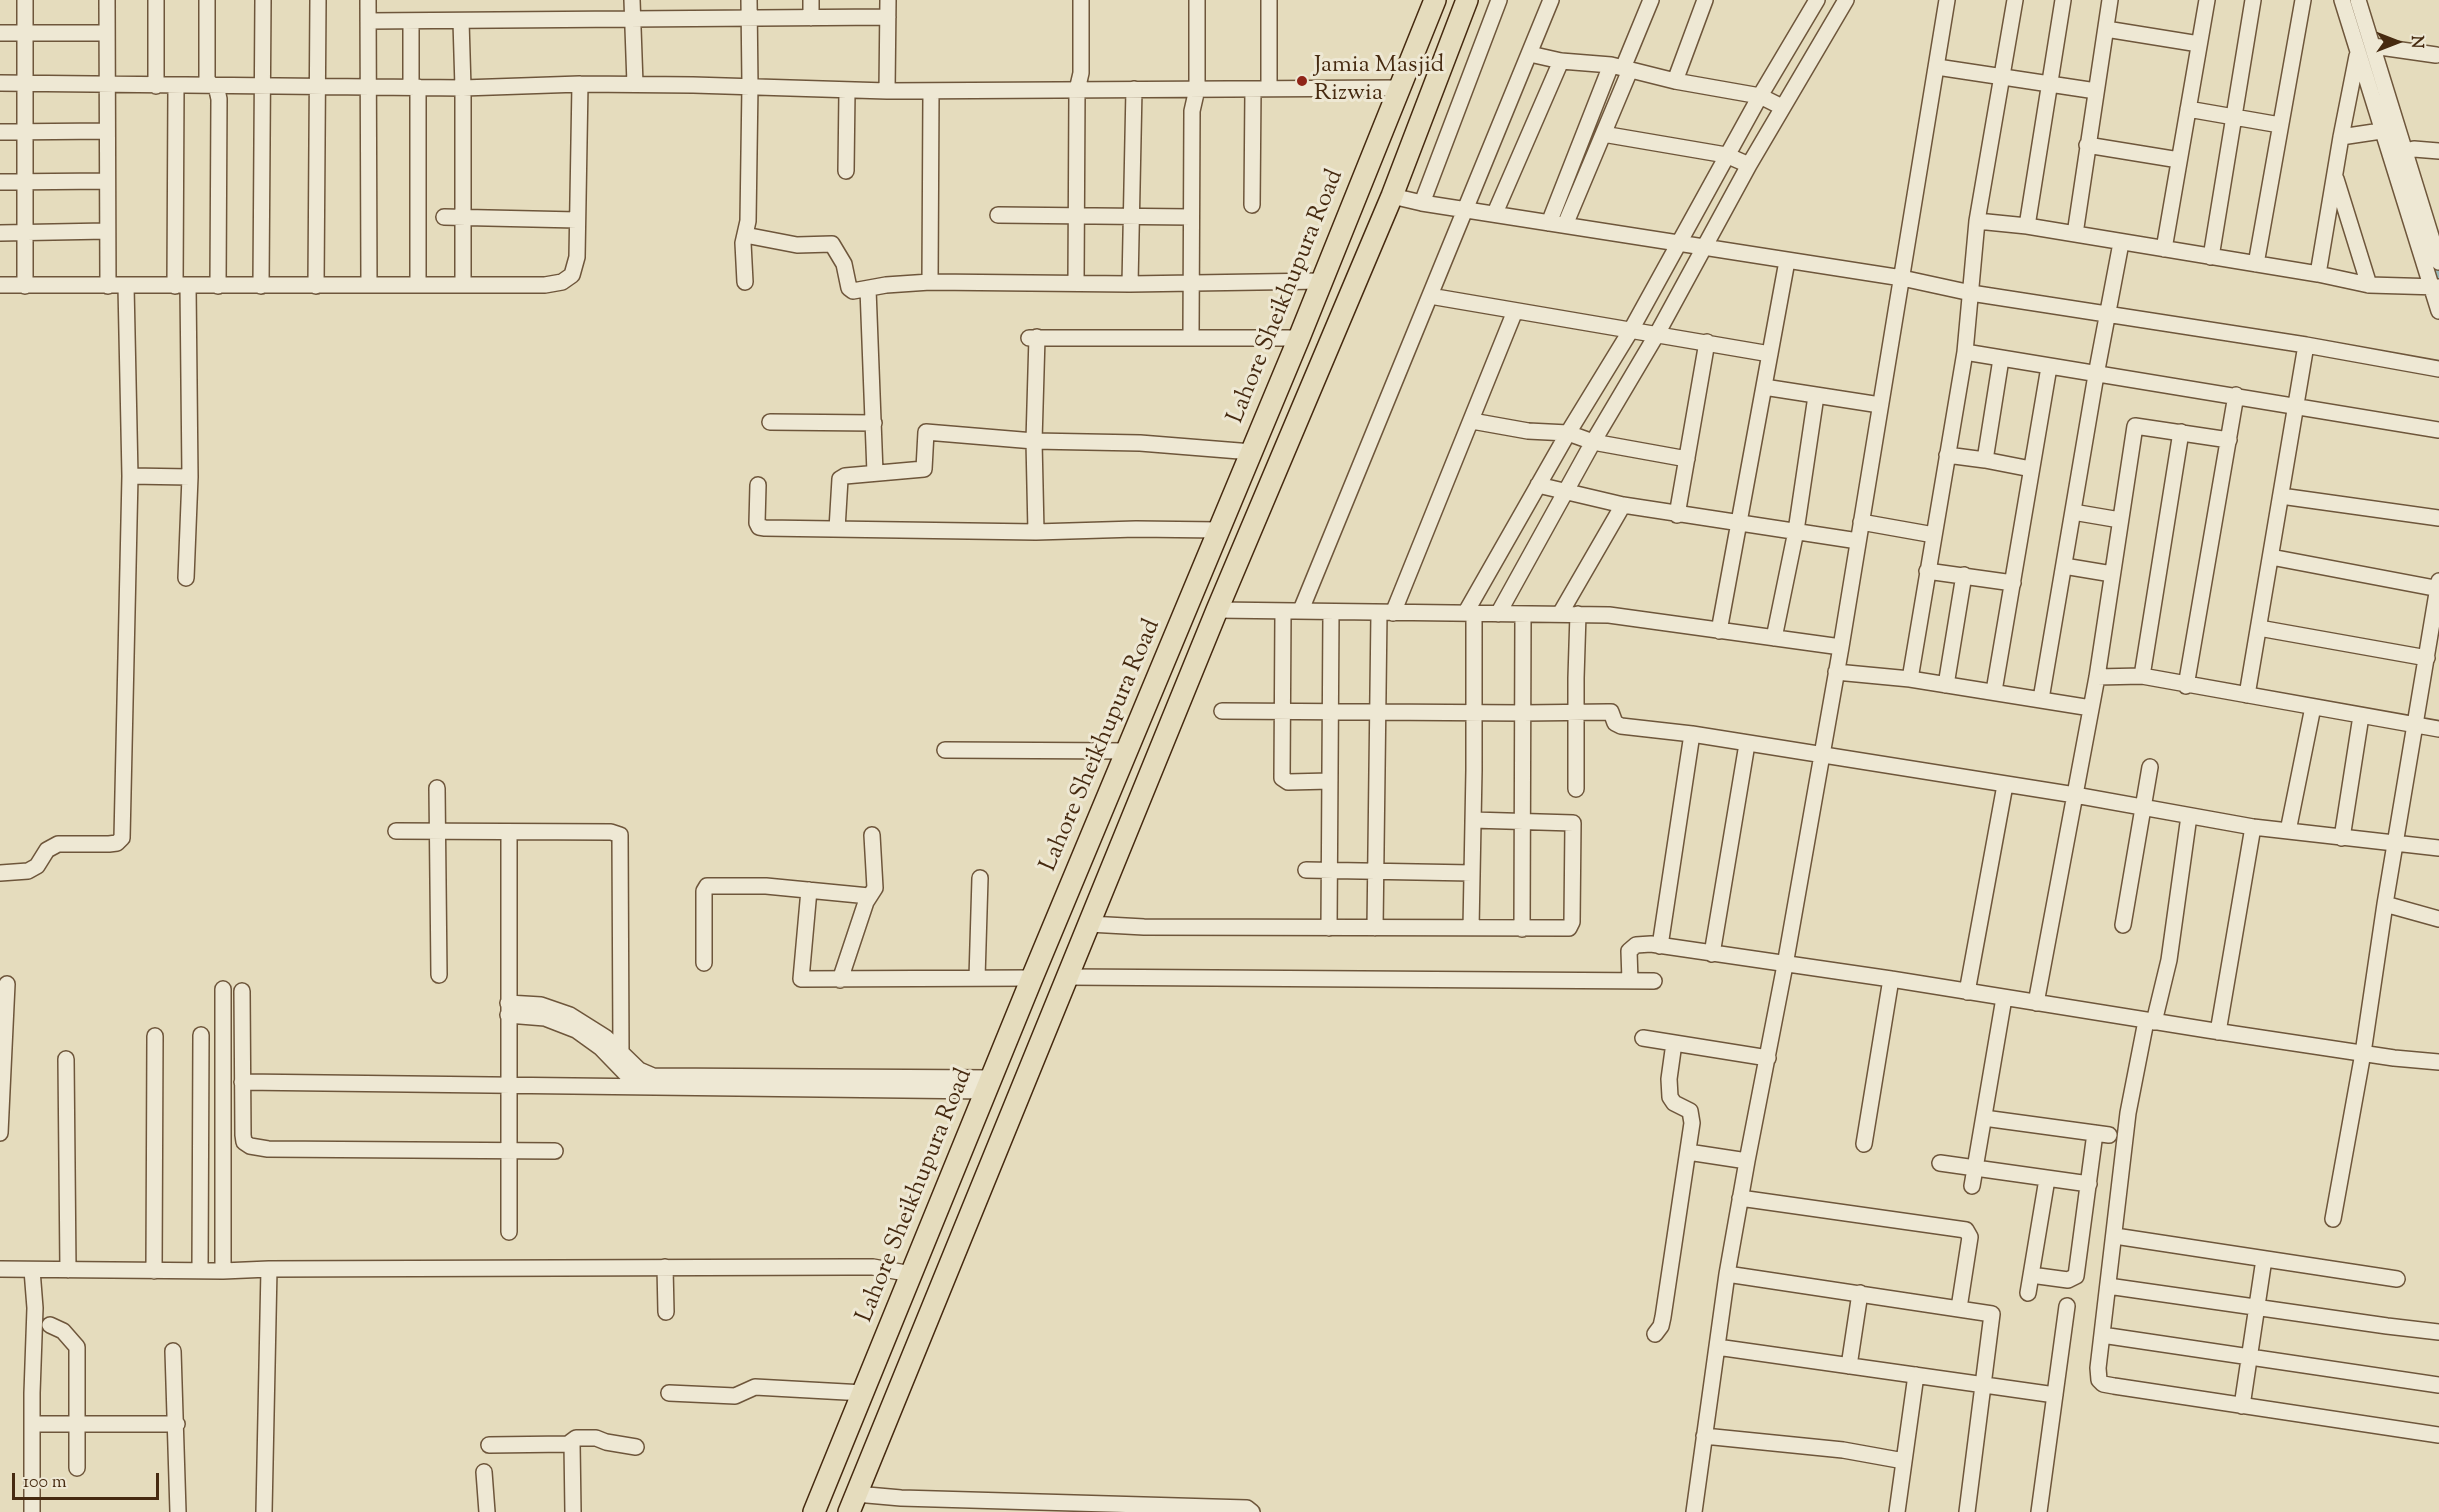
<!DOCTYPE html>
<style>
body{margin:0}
#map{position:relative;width:2439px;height:1512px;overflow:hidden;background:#e5dcbd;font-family:"Sorts Mill Goudy",serif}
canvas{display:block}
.north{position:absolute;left:2367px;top:12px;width:60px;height:60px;-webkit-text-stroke:4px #eee8d4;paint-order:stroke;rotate:90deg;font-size:16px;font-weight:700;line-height:24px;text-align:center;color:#462a10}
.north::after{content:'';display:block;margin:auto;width:21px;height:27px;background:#462a10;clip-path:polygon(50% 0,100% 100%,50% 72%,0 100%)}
.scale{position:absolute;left:12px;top:1473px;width:147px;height:27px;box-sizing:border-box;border:3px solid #462a10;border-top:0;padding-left:8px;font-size:18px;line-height:21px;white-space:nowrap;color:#462a10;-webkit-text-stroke:4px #eee8d4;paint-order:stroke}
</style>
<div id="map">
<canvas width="2439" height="1512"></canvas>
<div class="north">N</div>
<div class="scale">100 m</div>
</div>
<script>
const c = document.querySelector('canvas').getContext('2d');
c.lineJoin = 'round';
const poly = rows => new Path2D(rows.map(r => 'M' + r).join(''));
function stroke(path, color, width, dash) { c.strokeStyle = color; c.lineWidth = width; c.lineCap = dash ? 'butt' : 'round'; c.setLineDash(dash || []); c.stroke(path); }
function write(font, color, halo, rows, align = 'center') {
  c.font = font + ' "Sorts Mill Goudy",serif'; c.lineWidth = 6; c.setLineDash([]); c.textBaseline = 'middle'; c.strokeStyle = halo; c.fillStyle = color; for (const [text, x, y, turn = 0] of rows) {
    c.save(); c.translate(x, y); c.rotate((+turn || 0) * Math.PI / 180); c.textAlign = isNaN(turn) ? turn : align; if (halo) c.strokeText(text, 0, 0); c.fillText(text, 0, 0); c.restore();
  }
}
const canal = poly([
 [2432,256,2439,278]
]);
const minor = poly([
 [107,0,108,286],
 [207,0,207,80,217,90,219,99,218,286],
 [368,0,369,285],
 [632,0,635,84],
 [811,0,811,18],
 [1269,0,1269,89],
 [2342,0,2439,311],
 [2358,0,2439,262],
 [368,21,888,17],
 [411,21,411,87],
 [461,21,463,88,463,285],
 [2106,29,2199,44],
 [0,33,107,33],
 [2373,46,2436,55],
 [1530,54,1561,61,1611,65,1675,81,1760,96,1782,107],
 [1937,67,2096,91],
 [1623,68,1651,0],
 [1675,81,1705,0],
 [0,83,463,88,580,84,693,85,887,91,1400,88],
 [156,86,156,0],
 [887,91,888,0],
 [2188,109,2280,125],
 [0,132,107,131],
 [1603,134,1726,155,1749,165],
 [2341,137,2381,131],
 [2087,145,2179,160],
 [2395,154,2414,149,2439,151],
 [846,171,847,91],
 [2336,179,2369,285],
 [0,182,107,181],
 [1392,196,1422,203,1902,278,1971,293,2306,345,2439,369],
 [1422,203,1499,0],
 [1252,205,1253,89],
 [1495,213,1561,61],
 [998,215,1191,217],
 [444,217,577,220],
 [1977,221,2027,226,2318,274,2369,285,2439,287],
 [1549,223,1611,65],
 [1565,225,1630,70],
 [2027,226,2063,0],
 [0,233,107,231],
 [2075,234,2110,0],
 [745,235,797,245,832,244,844,264,849,288,853,291,886,285,930,282,1130,284,1322,281],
 [2164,249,2207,0],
 [2211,257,2253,0],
 [2256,264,2303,0],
 [2318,274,2341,137,2357,56],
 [745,282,743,243,748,221,750,85,749,0],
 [930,282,931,91],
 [1076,283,1077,90,1081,73,1081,0],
 [1130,284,1134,89],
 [0,285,545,285,562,282,572,275,577,257,580,84],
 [418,285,418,87],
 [25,286,25,0],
 [175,286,176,86],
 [261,286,263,0],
 [316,286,318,0],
 [868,289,875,473],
 [1430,296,1770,354],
 [1191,336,1192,111,1197,89,1197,0],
 [1029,338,1299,338],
 [1965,352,2439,430],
 [1764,387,1880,405],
 [1472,421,1528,431,1568,433,1593,442,1687,459],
 [770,422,874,423],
 [1947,455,1985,460,2031,469],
 [1985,460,2001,359],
 [130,476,190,477],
 [758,485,757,523,759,527,765,528,1036,532,1136,529,1219,530],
 [1538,485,1623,505,1858,541],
 [2281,496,2439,518],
 [2073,512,2120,520],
 [1677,515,1707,342],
 [1861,522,1934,535],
 [837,529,840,479,845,476,924,469,926,432,1034,441,1140,443,1252,452],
 [1036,532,1034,441,1037,337],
 [2271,557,2439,589],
 [2064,566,2112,574],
 [1927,571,2013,583],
 [186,578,190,477,188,286],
 [1217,610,1609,615,1841,647],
 [1301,610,1551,0],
 [1283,611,1282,778,1288,782,1330,781],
 [1466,612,1568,433,1631,330,1760,96,1817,0],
 [1393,613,1515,311],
 [1498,614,1593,442,1657,334,1749,165,1846,0],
 [1560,614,1623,505],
 [2259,628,2427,658],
 [1719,631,1787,261],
 [1774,638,1796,531,1816,396],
 [1836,672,1910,679,1965,352,1977,221,2015,0],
 [2142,676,2181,432],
 [2097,677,2142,676,2439,729],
 [1910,679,2091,708],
 [1946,685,1964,575],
 [2186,686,2236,395],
 [1994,691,2049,367],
 [2247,695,2306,345],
 [2041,699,2096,375,2121,243],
 [1222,711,1523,713,1608,712,1611,712,1615,723,1621,726,1692,734,2075,795,2253,827,2439,848],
 [945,750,1128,751],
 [437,788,439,975],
 [1576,789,1576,678,1578,614],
 [396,831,611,832,620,835,621,1051],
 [2288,831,2313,707],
 [2342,838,2361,716],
 [1306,870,1472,873],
 [0,873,28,871,37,866,47,850,58,844,109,844,117,843,122,838,130,476,126,286],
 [809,890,801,979,1032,978],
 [2385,904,2439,919],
 [1089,924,1144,927,1569,928,1572,922,1573,823,1473,820],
 [2123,925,2150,767],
 [1329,928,1331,612],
 [1375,928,1379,613],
 [1471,928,1474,770,1474,613],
 [1522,929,1523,614],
 [1660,946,1692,734],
 [1712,954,1747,744],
 [704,963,704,891,707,886,766,886,869,896],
 [1067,977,1654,981],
 [977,978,980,878],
 [840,980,866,902,875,888,872,835],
 [1630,981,1629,951,1636,945,1651,944,1891,979,2208,1030,2394,1058,2439,1062],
 [223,989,223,1271],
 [242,991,243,1135,244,1142,250,1146,268,1149,555,1151],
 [1967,992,2005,785],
 [508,1003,541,1005,570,1015,605,1037,639,1070,653,1076,991,1078],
 [2036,1003,2097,677,2135,426,2229,440],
 [508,1015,545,1018,576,1030,601,1048,631,1079,644,1086],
 [2146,1021,2128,1113,2098,1368,2099,1380,2103,1384,2114,1386,2439,1435],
 [2154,1022,2169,960,2189,816],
 [2218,1032,2253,827],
 [1643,1038,1768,1058],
 [66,1059,68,1270],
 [242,1082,986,1091],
 [1984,1118,2109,1135],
 [0,1133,7,984],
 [1864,1144,1891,979],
 [1688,1152,1747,1161],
 [1940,1163,2089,1184],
 [1972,1186,2004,998],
 [1740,1198,1966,1230,1970,1237,1959,1308],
 [2333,1219,2363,1053,2385,904,2439,581],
 [509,1232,509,832],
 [2115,1236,2397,1279],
 [665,1267,666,1312],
 [0,1269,223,1271,269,1269,848,1267,873,1267,911,1274],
 [32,1270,35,1308,32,1393,32,1512],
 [200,1270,201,1035],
 [154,1271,155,1036],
 [1727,1274,1992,1314,1967,1512],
 [2031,1275,2068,1280,2076,1276,2095,1133],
 [2108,1286,2387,1326,2439,1332],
 [2028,1293,2047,1179],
 [50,1325,63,1331,77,1347,77,1468],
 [1655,1334,1661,1326,1663,1317,1692,1123,1690,1111,1674,1103,1670,1097,1669,1079,1674,1043],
 [2102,1335,2439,1385],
 [1717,1347,2055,1395],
 [173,1351,178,1512],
 [1849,1366,1860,1293],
 [669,1393,735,1396,755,1387,864,1393],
 [2242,1406,2264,1259],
 [32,1424,177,1424],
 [1704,1436,1843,1450,1904,1461],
 [572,1443,573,1512],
 [489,1445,568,1444,576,1438,596,1438,606,1442,636,1447],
 [484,1472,487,1512],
 [856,1494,901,1498,1247,1508,1252,1512],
 [264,1512,269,1269],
 [1694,1512,1727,1274,1747,1161,1785,965,1841,647,1947,0],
 [1897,1512,1916,1375],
 [2039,1512,2067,1306]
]);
const highway = poly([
 [814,1512,1032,978,1299,338,1435,0],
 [849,1512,1217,610,1392,196,1467,0]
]);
const markers = [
 [1302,81,6,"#8f2418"]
];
const poiNames = [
 ["Jamia Masjid",1314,67],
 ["Rizwia",1314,95]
];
const streetNames = [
 ["Lahore Sheikhupura Road",1287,297,-68],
 ["Lahore Sheikhupura Road",1102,746,-67],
 ["Lahore Sheikhupura Road",916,1196,-68]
];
stroke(canal, '#97bab8', 10);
stroke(minor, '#6e563b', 18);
stroke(highway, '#462a10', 24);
stroke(minor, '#eee8d4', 15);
stroke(highway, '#e5dcbd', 21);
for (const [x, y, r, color] of markers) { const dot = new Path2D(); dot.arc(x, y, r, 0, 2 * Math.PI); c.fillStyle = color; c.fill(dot); stroke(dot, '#eee8d4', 2); }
write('24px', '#462a10', '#eee8d4', poiNames, 'left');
write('24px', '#462a10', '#eee8d4', streetNames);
</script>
